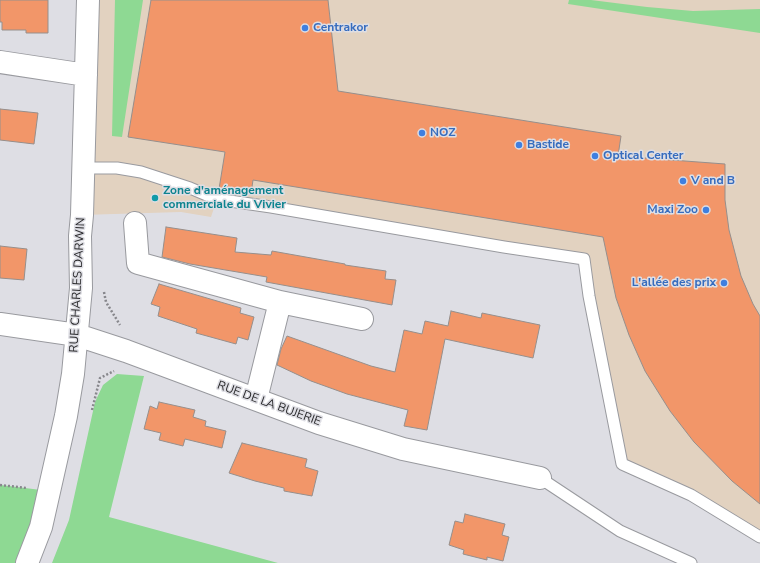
<!DOCTYPE html>
<meta charset="utf-8">
<style>
body{margin:0}
canvas{display:block;background:#dedee4}
</style>
<canvas width="760" height="563"></canvas>
<script>
const c = document.querySelector('canvas').getContext('2d');
c.lineJoin = 'round';
function paint(path, color) { c.fillStyle = color; c.fill(path, 'evenodd'); }
const poly = rows => new Path2D(rows.map(r => 'M' + r).join(''));
function stroke(path, color, width, dash) { c.strokeStyle = color; c.lineWidth = width; c.lineCap = dash ? 'butt' : 'round'; c.setLineDash(dash || []); c.stroke(path); }
function write(font, color, halo, rows, align = 'center') {
  c.font = font + ' "Nunito Sans",sans-serif'; c.lineWidth = 3; c.setLineDash([]); c.textBaseline = 'middle'; c.strokeStyle = halo; c.fillStyle = color; for (const [text, x, y, turn = 0] of rows) {
    c.save(); c.translate(x, y); c.rotate((+turn || 0) * Math.PI / 180); c.textAlign = isNaN(turn) ? turn : align; if (halo) c.strokeText(text, 0, 0); c.fillText(text, 0, 0); c.restore();
  }
}
const commercial = poly([
 [90,0,760,0,760,537,622,464,584,259,215,205,211,217,181,212,82,215]
]);
const green = poly([
 [115,0,143,0,122,137,112,136],
 [569,0,591,0,647,7,693,11,760,9,760,33,568,4],
 [117,374,144,376,109,517,278,563,52,563,69,520,95,402,103,385],
 [1,485,49,491,27,563,0,563,0,486]
]);
const building = poly([
 [0,0,48,0,48,33,26,33,26,30,2,30,2,22,0,22,0,0],
 [151,0,328,0,338,91,621,136,618,156,725,164,725,200,729,230,741,276,753,304,760,316,760,504,732,481,694,442,670,411,645,371,629,335,616,298,603,237,253,180,251,194,219,189,225,152,128,137,151,0],
 [0,109,38,113,34,144,0,140,0,109],
 [166,227,237,238,235,252,271,255,272,251,345,264,345,265,386,271,385,279,396,280,392,305,266,282,267,277,190,264,162,257,166,227],
 [0,246,27,249,24,280,0,278,0,246],
 [159,284,241,308,240,313,254,317,248,340,238,337,236,344,196,333,197,329,158,316,160,307,151,304,159,284],
 [451,311,481,318,482,313,540,325,533,358,445,339,427,430,404,426,408,410,347,394,311,381,277,365,281,349,287,336,371,366,395,372,404,330,422,334,425,321,448,326,451,311],
 [159,402,195,410,193,417,206,421,205,426,226,431,222,448,185,439,183,446,159,440,161,433,144,429,150,406,157,409,159,402],
 [242,443,307,459,305,467,318,471,312,496,284,491,284,488,255,481,229,473,242,443],
 [465,514,505,524,502,535,509,537,503,561,487,557,487,560,463,554,464,550,449,545,455,521,463,523,465,514]
]);
const path = poly([
 [104,292,106,302,120,325],
 [92,410,100,378,114,371],
 [0,485,27,488]
]);
const service = poly([
 [83,168,117,168,141,172,190,188,216,199,271,207,504,247,584,259,589,296,622,464,691,495,760,537],
 [540,478,620,531,691,563]
]);
const minor = poly([
 [0,62,86,75],
 [135,223,138,263,280,302,256,399],
 [280,302,362,319],
 [0,324,77,335,126,351,319,423,403,449,540,478],
 [27,563,41,527,66,416,73,374,81,288,80,236,82,215,88,0]
]);
const markers = [
 [305,28,4,"#3f7fe0"],
 [422,133,4,"#3f7fe0"],
 [519,145,4,"#3f7fe0"],
 [595,156,4,"#3f7fe0"],
 [683,181,4,"#3f7fe0"],
 [155,198,4,"#0f9aa8"],
 [706,210,4,"#3f7fe0"],
 [724,283,4,"#3f7fe0"]
];
const shopNames = [
 ["Centrakor",313,28],
 ["NOZ",430,133],
 ["Bastide",527,145],
 ["Optical Center",603,156],
 ["V and B",691,181],
 ["Maxi Zoo",698,210,"right"],
 ["L'allée des prix",716,283,"right"]
];
const cultureNames = [
 ["Zone d'aménagement",163,191],
 ["commerciale du Vivier",163,205]
];
const streetNames = [
 ["RUE CHARLES DARWIN",78,285,-87],
 ["RUE DE LA BUJERIE",269,404,20]
];
paint(commercial, '#e2d2c0');
paint(green, '#8ed993');
paint(building, '#f29669');
stroke(building, '#968f8c', 1);
stroke(service, '#999a9f', 13);
stroke(minor, '#999a9f', 24);
stroke(path, '#87878c', 2.5, [2, 2]);
stroke(service, '#fff', 11);
stroke(minor, '#fff', 22);
for (const [x, y, r, color] of markers) { const dot = new Path2D(); dot.arc(x, y, r, 0, 2 * Math.PI); c.fillStyle = color; c.fill(dot); stroke(dot, '#dedee4', 1.5); }
write('bold 12px', '#366cbe', '#dedee4', shopNames, 'left');
write('bold 12px', '#0d838f', '#dedee4', cultureNames, 'left');
write('12px', '#2a2a2c', '#dedee4', streetNames);
</script>
